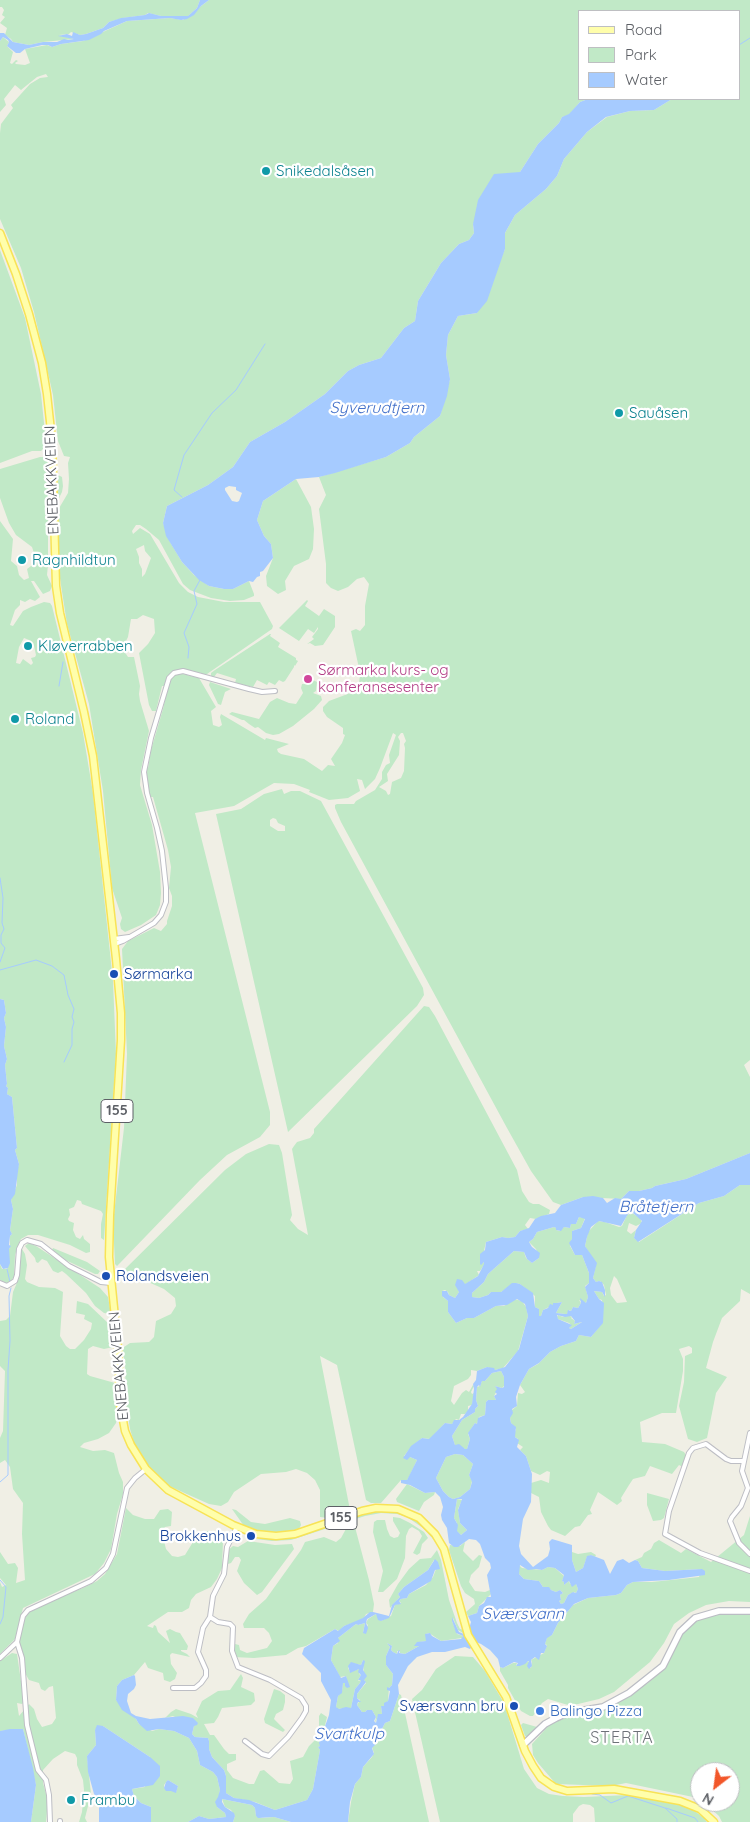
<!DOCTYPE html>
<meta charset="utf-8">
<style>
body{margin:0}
#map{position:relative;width:750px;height:1822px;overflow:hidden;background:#f0efe5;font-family:Quicksand,sans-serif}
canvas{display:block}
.legend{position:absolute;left:578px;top:10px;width:162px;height:90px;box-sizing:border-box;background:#fff;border:1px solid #bebfc2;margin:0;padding:6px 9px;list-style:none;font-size:15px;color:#5d6066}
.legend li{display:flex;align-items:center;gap:10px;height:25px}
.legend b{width:25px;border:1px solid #bebfc2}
.north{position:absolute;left:690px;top:1762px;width:50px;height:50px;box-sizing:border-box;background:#fff;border:1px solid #bebfc2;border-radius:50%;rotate:210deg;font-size:14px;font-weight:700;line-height:20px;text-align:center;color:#5d6066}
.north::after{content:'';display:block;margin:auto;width:18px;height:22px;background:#f2572a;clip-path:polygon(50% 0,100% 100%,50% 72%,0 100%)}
</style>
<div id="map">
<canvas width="750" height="1822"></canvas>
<ul class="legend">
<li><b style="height:6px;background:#fffeab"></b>Road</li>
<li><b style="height:14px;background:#c1e9c7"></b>Park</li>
<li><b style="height:14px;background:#a6cbff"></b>Water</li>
</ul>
<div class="north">N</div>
</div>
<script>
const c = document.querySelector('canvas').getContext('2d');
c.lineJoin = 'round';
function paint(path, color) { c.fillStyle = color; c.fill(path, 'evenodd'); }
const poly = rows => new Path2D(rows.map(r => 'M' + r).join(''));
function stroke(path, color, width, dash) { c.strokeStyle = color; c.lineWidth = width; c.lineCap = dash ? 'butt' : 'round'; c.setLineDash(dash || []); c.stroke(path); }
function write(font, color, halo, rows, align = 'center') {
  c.font = font + ' Quicksand,sans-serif'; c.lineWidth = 4.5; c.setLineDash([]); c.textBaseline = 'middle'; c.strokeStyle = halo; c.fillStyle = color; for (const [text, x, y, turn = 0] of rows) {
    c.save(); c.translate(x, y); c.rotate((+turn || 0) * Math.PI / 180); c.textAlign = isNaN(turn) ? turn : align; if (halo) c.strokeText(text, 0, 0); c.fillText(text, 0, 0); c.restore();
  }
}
const green = poly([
 [0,0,200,0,197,8,188,16,161,16,148,13,145,15,123,18,109,22,103,28,86,34,80,35,71,32,69,34,59,35,74,39,43,42,29,45,13,42,11,39,5,35,7,28,0,23,5,17,2,15,4,10,2,7,0,7],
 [209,0,750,0,750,1060,744,1065,750,1077,750,1153,686,1179,655,1186,652,1188,639,1191,629,1191,621,1199,583,1197,561,1205,553,1202,531,1171,507,1128,341,822,335,808,335,805,337,804,354,804,356,801,375,790,382,779,382,772,386,765,390,763,389,755,396,735,393,733,380,768,375,779,365,789,362,780,357,779,360,791,348,798,329,800,309,792,310,790,294,784,274,783,234,806,195,813,270,1112,270,1125,260,1137,227,1155,200,1180,120,1263,117,1266,115,1264,113,1223,124,1128,127,1054,122,949,128,941,154,928,161,931,167,924,167,921,172,906,172,896,169,888,171,867,168,850,153,797,149,797,146,773,146,768,148,768,151,750,163,709,169,681,173,676,179,673,199,678,216,707,211,711,213,725,219,727,222,725,220,717,221,714,265,740,266,738,289,744,277,749,278,752,281,754,304,759,322,771,328,765,335,766,331,759,342,743,345,735,343,734,343,728,327,717,323,711,323,707,329,701,353,692,359,685,360,673,351,631,356,629,360,631,365,625,365,606,369,584,364,577,357,579,348,587,338,591,331,588,326,583,326,564,319,509,326,495,319,477,386,457,410,443,414,437,440,416,450,379,446,355,448,335,458,316,477,313,505,249,505,233,515,215,546,189,557,176,564,159,587,132,607,117,630,111,654,110,672,99,739,99,739,11,579,11,579,99,588,99,580,102,569,115,562,117,559,123,538,144,520,172,473,224,474,233,469,240,459,244,441,263,418,301,415,321,404,328,381,358,359,365,348,371,325,394,285,422,250,442,233,467,208,485,167,506,163,523,170,542,182,562,194,575,209,586,224,589,233,589,249,581,254,594,254,596,244,600,230,601,211,598,190,590,183,584,159,540,146,529,140,525,136,525,132,531,133,534,140,528,150,534,179,583,188,592,198,597,224,602,260,602,273,626,272,629,207,674,202,674,183,669,173,672,167,677,164,686,162,686,156,711,152,711,149,705,139,653,148,644,155,633,154,619,143,615,137,619,131,619,128,637,124,645,124,651,128,657,134,657,140,686,139,694,140,701,149,731,141,770,140,785,152,825,160,872,161,893,160,905,156,915,141,925,125,932,121,929,120,924,122,918,112,888,103,791,89,704,67,624,59,572,58,510,68,493,69,479,68,463,70,457,64,456,58,441,53,395,34,312,21,268,0,219,0,133,1,124,13,108,11,105,30,84,40,78,48,77,46,74,37,77,21,90,15,85,4,99,6,105,0,112,0,41,3,37,9,42,7,46,13,52,10,63,12,64,16,60,18,61,15,63,16,64,25,65,30,63,25,49,47,45,52,47,61,44,83,41,127,21,170,18,183,20],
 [144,545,145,551,151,558,145,574,142,577,142,569,139,563,139,557,136,549],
 [401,733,403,733,406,741,404,744,405,748,404,771,401,778,392,782,390,794,388,795,386,791,379,787,388,781,387,774,399,755,400,741,398,737],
 [0,250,25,318,41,394,46,442,44,448,41,451,32,451,0,463],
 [40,457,46,457,48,459,48,565,47,575,52,586,50,591,43,594,34,581,31,581,40,597,35,601,30,599,25,602,20,600,20,605,15,610,10,625,13,626,23,611,31,607,44,602,50,603,52,606,83,733,93,793,113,981,116,1054,104,1240,101,1238,101,1224,103,1214,101,1211,82,1204,81,1201,77,1200,74,1207,69,1209,70,1215,68,1219,69,1221,74,1223,73,1230,76,1237,80,1239,83,1235,84,1239,90,1244,90,1252,86,1253,70,1245,38,1235,28,1235,21,1239,19,1243,15,1255,14,1277,11,1281,7,1283,0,1280,0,1264,2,1269,7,1269,9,1264,9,1249,10,1247,10,1236,12,1234,10,1230,13,1209,11,1200,17,1185,17,1171,19,1164,15,1150,17,1148,12,1097,7,1094,8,1088,6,1086,7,1084,5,1065,7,1059,4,1046,6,1027,4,1018,6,1013,4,1000,0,999,0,521,13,539,11,561,17,566,19,575,24,580,29,578,27,569,31,566,34,553,32,547,16,535,9,523,0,498,0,469],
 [24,638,29,640,34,646,36,655,35,657,31,658,33,663,31,665,23,659,20,664,16,663,19,647],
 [58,475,62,477,63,486,62,492,59,498,57,496],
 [296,479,311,507,314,529,313,549,309,559,294,566,285,581,286,590,278,594,267,586,266,576,273,558,271,544,264,536,257,520,263,501],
 [307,600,308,601,305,606,319,616,324,609,335,616,335,627,323,645,315,646,310,643,307,644,314,639,312,637,318,629,318,627,314,633,308,629,299,641,279,628],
 [270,634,271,634,270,636,280,643,278,647,296,658,296,660,298,661,295,666,294,665,294,667,285,681,283,682,279,680,275,685,269,682,267,685,257,680,253,687,235,683,236,679,217,673,214,677,211,676,211,673,215,670],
 [313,680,317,682,316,691,313,693,321,696,322,700,314,709,293,726,279,734,273,735,266,733,258,727,255,728,249,724,244,720,242,720,229,714,232,712,259,719,270,702,277,698,289,703,296,704,303,693,301,688,302,684,309,684],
 [210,682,231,689,225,692,221,705,218,704,209,685],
 [282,789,284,794,291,791,300,791,321,801,423,988,424,995,417,1006,288,1132,216,814,241,809,264,794],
 [273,818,276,819,278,823,285,826,285,831,278,831,270,826,270,820],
 [424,1006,429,1007,435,1016,517,1170,522,1191,529,1202,533,1204,539,1204,550,1210,549,1214,536,1219,530,1218,525,1225,528,1229,520,1231,515,1237,508,1238,502,1237,486,1242,481,1264,484,1262,484,1265,480,1271,477,1271,479,1275,466,1284,457,1286,459,1292,455,1298,449,1295,448,1292,445,1290,442,1291,443,1297,448,1301,448,1312,456,1323,467,1318,474,1318,496,1306,504,1306,514,1299,522,1301,526,1307,528,1316,518,1351,503,1368,495,1370,487,1367,477,1371,471,1370,471,1375,468,1379,454,1386,451,1401,454,1405,462,1393,466,1390,469,1392,473,1385,474,1386,471,1392,472,1394,474,1393,472,1405,468,1406,468,1411,465,1414,461,1414,459,1420,456,1419,452,1424,445,1423,430,1439,422,1438,411,1447,404,1456,410,1457,417,1460,409,1477,407,1480,401,1480,381,1503,371,1503,366,1500,337,1365,320,1356,350,1510,328,1518,320,1517,320,1490,315,1480,307,1473,296,1469,286,1472,261,1474,234,1492,228,1502,221,1506,209,1504,169,1486,155,1475,135,1446,130,1429,126,1403,125,1362,122,1351,124,1347,130,1343,149,1342,154,1337,156,1321,171,1314,176,1306,175,1298,164,1289,146,1281,130,1277,120,1278,120,1274,225,1170,246,1154,269,1144,279,1145,282,1153,292,1215,290,1220,298,1229,308,1235,292,1149,294,1146,297,1142,310,1138,314,1133,314,1129],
 [740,1185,750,1185,750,1294,741,1289,740,1301,722,1318,713,1342,706,1368,727,1377,716,1393,707,1438,697,1442,688,1439,679,1406,684,1382,685,1356,692,1353,692,1348,689,1346,679,1349,683,1359,683,1371,676,1413,662,1413,640,1422,642,1442,665,1444,684,1452,687,1457,683,1467,679,1465,672,1474,650,1466,645,1476,633,1479,629,1485,621,1498,622,1501,617,1505,598,1492,590,1510,592,1514,588,1515,580,1526,575,1527,565,1536,551,1530,548,1526,541,1512,539,1497,531,1493,531,1483,541,1480,549,1483,550,1472,547,1471,540,1475,531,1471,526,1456,520,1450,523,1447,517,1443,518,1439,515,1437,515,1432,516,1429,511,1423,510,1418,512,1410,517,1406,518,1393,522,1394,525,1392,520,1385,529,1369,538,1364,550,1352,561,1346,576,1341,579,1335,591,1337,603,1322,602,1300,599,1299,594,1291,602,1292,604,1296,606,1295,604,1285,600,1281,596,1282,593,1278,596,1265,585,1246,588,1232,598,1221,605,1222,619,1227,622,1226,627,1215,632,1213,640,1218,642,1223,636,1226,629,1223,627,1231,631,1234,636,1230,634,1238,639,1242,699,1203,724,1196],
 [614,1276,617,1279,627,1302,617,1303,611,1295,610,1288],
 [579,1217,585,1218,581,1228,572,1231,572,1239,570,1246,575,1255,582,1255,589,1273,589,1283,585,1286,588,1297,586,1303,579,1300,581,1303,578,1308,573,1307,571,1311,569,1310,567,1314,565,1314,556,1313,562,1302,557,1303,553,1303,553,1305,543,1310,541,1316,539,1316,539,1309,535,1307,535,1296,520,1284,514,1283,501,1292,491,1292,488,1295,479,1298,472,1297,472,1293,484,1282,488,1274,514,1251,524,1252,526,1258,532,1263,539,1258,536,1249,529,1242,533,1239,537,1232,554,1227,556,1228,556,1230,560,1231,564,1227,570,1228,571,1224,576,1224],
 [29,1243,36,1246,100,1288,108,1297,111,1314,104,1313,95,1306,86,1293,66,1274,62,1271,58,1273,53,1271,47,1261,42,1259,38,1263,36,1262,35,1258,25,1246],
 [53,1248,87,1262,100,1271,98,1274,95,1274,59,1257,52,1250],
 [22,1249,25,1254,27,1265,25,1279,27,1282,39,1287,55,1288,63,1292,60,1336,66,1346,70,1349,75,1349,84,1340,91,1329,92,1323,84,1319,85,1315,76,1313,77,1301,88,1304,108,1323,112,1329,114,1342,113,1347,104,1349,93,1346,88,1349,87,1374,90,1376,115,1383,118,1413,116,1423,109,1433,98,1439,84,1443,80,1447,93,1451,105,1450,114,1453,119,1473,123,1482,123,1494,117,1514,111,1549,104,1563,95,1574,23,1608,15,1639,0,1654,0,1582,2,1587,6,1585,0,1578,0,1552,8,1564,15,1563,18,1568,16,1583,25,1580,22,1534,23,1503,13,1489,10,1467,5,1460,0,1463,0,1438,3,1431,5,1371,0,1366,0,1321,6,1320,10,1316,13,1292,19,1278,20,1252],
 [558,1315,563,1317,568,1315,572,1317,571,1318,575,1321,574,1324,582,1322,571,1329,569,1328,571,1325,569,1323,558,1319,557,1317],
 [501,1371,504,1377,504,1386,502,1388,495,1386,498,1389,494,1396,496,1400,488,1400,486,1402,485,1415,479,1417,477,1424,475,1423,468,1434,470,1439,467,1449,465,1449,455,1445,452,1436,462,1420,475,1412,475,1409,478,1406,476,1400,477,1387,480,1386,482,1381,485,1381,492,1373],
 [455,1454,463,1455,473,1464,469,1475,472,1481,470,1489,460,1497,453,1499,449,1497,443,1491,436,1478,446,1457],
 [407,1484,425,1493,435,1492,434,1495,424,1502,419,1511,397,1502,396,1499],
 [647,1493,669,1499,664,1518,661,1520,653,1521,647,1505],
 [457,1499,462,1500,458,1509,460,1523,467,1530,461,1535,456,1531,457,1523,454,1518],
 [126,1508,133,1515,145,1519,154,1519,160,1510,168,1509,172,1512,171,1526,165,1527,162,1533,166,1549,172,1556,178,1557,185,1555,193,1542,205,1539,207,1531,217,1532,223,1541,222,1568,217,1579,211,1587,196,1594,191,1600,189,1608,182,1612,168,1612,147,1626,153,1628,154,1625,156,1626,158,1632,170,1643,166,1631,170,1629,176,1632,180,1633,188,1646,187,1650,181,1650,181,1651,187,1654,190,1657,172,1653,170,1655,171,1664,177,1673,175,1679,170,1682,164,1680,163,1673,148,1668,145,1662,134,1675,122,1680,117,1686,116,1700,136,1719,139,1724,152,1731,159,1729,174,1731,189,1738,197,1751,200,1765,213,1772,217,1777,220,1790,217,1807,225,1813,226,1817,209,1819,199,1816,188,1822,151,1822,151,1807,141,1803,134,1796,132,1789,145,1787,150,1757,103,1726,95,1730,96,1745,87,1756,91,1794,85,1818,87,1822,79,1822,82,1812,84,1790,83,1780,77,1765,77,1758,75,1754,65,1751,53,1759,43,1770,43,1783,48,1801,46,1822,31,1822,36,1785,23,1729,0,1731,0,1661,12,1653,17,1654,24,1702,22,1704,17,1703,19,1716,29,1704,34,1709,37,1719,42,1727,52,1724,56,1718,53,1686,49,1687,45,1691,41,1689,39,1683,29,1680,25,1673,20,1644,20,1634,24,1620,30,1610,47,1602,83,1588,97,1581,105,1574,117,1554],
 [168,1780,178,1786,176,1792,164,1788,164,1785],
 [232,1509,236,1510,251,1522,265,1524,290,1518,300,1521,301,1525,299,1529,292,1531,269,1533,255,1531,244,1526],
 [387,1510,405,1514,421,1523,435,1538,434,1540,423,1528,407,1517,397,1514,381,1513,365,1516,291,1540,272,1541,256,1539,273,1539,373,1511],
 [750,1516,750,1602,729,1601,706,1605,689,1613,674,1624,664,1643,650,1662,614,1692,599,1699,578,1704,568,1705,548,1699,542,1703,533,1716,530,1716,521,1711,508,1688,508,1685,500,1671,500,1667,503,1668,513,1663,517,1663,516,1666,520,1666,528,1661,530,1663,528,1666,531,1668,532,1662,531,1660,544,1653,547,1645,545,1644,547,1637,552,1635,558,1623,573,1605,588,1598,616,1595,621,1593,627,1585,633,1582,652,1582,699,1577,702,1569,665,1571,642,1568,638,1561,635,1560,642,1557,644,1553,651,1549,654,1543,659,1540,681,1553,686,1549,711,1562,744,1535],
 [393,1517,400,1518,410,1523,424,1532,428,1538,422,1544,420,1553,417,1555,413,1553,422,1536,419,1531,412,1527,409,1529,406,1536,405,1558,397,1579,383,1592,378,1592,383,1571,373,1532,374,1522,377,1520,385,1520,387,1529,390,1536,394,1538,398,1537,400,1533,393,1521],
 [353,1525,355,1527,369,1580,374,1604,373,1612,366,1614,364,1618,356,1622,344,1626,339,1631,335,1629,306,1646,298,1648,286,1655,254,1658,233,1657,231,1652,235,1644,239,1645,240,1650,247,1653,267,1648,272,1641,269,1633,264,1628,244,1628,243,1624,249,1614,266,1599,301,1550,305,1542,324,1537,336,1542,341,1538,347,1527],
 [248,1541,275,1545,292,1544,294,1549,262,1592,257,1595,244,1583,237,1571,241,1560,239,1557,235,1557,231,1563,228,1564,227,1559,227,1551,233,1546,238,1547],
 [465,1542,463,1551,473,1561,479,1555,482,1556,479,1567,471,1575,469,1582,475,1591,485,1592,490,1590,491,1594,479,1606,477,1613,468,1616,466,1612,475,1604,474,1599,465,1593,461,1586,449,1550,450,1545,460,1546],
 [437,1550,441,1560,449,1600,457,1623,460,1629,464,1630,463,1633,458,1630,453,1618,452,1621,457,1634,463,1636,462,1638,441,1641,429,1633,426,1634,426,1641,420,1642,418,1645,419,1646,405,1654,400,1653,400,1651,397,1651,397,1654,393,1652,391,1650,392,1646,387,1643,390,1647,386,1656,386,1665,393,1674,392,1685,389,1688,388,1701,384,1706,381,1706,382,1714,380,1715,379,1714,375,1723,376,1717,372,1710,367,1710,365,1712,362,1712,357,1705,360,1700,357,1698,357,1694,366,1683,364,1680,363,1660,361,1665,351,1663,348,1668,350,1672,359,1669,359,1674,361,1675,358,1680,359,1681,362,1678,360,1683,355,1689,351,1708,337,1709,336,1707,338,1696,342,1691,343,1683,345,1683,345,1686,347,1681,346,1676,340,1677,331,1660,333,1646,338,1643,338,1638,356,1624,358,1625,365,1623,363,1633,368,1625,366,1623,368,1619,376,1614,381,1621,391,1616,395,1605,401,1603,399,1601,401,1599,407,1598,409,1594,426,1585,433,1577,436,1569,434,1560,428,1570,404,1587,398,1594,400,1597,398,1599,390,1608,389,1600,398,1584,409,1569,420,1559,431,1558],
 [572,1552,578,1554,591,1552,596,1555,595,1557,591,1555,587,1557,583,1568,576,1572,572,1560],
 [519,1565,522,1568,542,1570,548,1567,555,1568,564,1576,562,1581,564,1582,564,1585,569,1581,570,1584,576,1584,578,1589,576,1593,574,1592,568,1595,564,1603,561,1604,559,1601,561,1600,560,1595,563,1593,560,1590,556,1592,551,1590,548,1587,543,1587,539,1581,524,1579,519,1574],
 [729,1613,750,1615,750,1822,722,1822,719,1816,708,1806,702,1802,730,1802,730,1772,700,1772,700,1801,693,1797,626,1783,611,1786,556,1784,538,1763,533,1755,532,1744,551,1723,569,1715,590,1713,611,1707,648,1683,665,1668,680,1636,685,1629,693,1622,705,1617],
 [455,1656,473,1657,485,1671,504,1703,524,1769,537,1788,549,1794,563,1796,584,1797,628,1795,676,1803,692,1809,704,1818,707,1822,595,1822,594,1808,590,1805,583,1804,579,1806,573,1814,573,1822,440,1822,412,1699,422,1690,436,1669],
 [241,1674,243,1678,241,1687,254,1693,255,1701,251,1705,222,1708,218,1717,214,1723,204,1724,210,1735,214,1735,224,1749,229,1754,236,1754,236,1760,227,1764,227,1770,233,1778,249,1784,254,1784,260,1771,264,1770,279,1783,290,1784,293,1779,290,1761,303,1757,309,1746,316,1739,319,1728,319,1716,321,1713,327,1717,320,1746,318,1747,320,1750,313,1789,307,1800,275,1810,255,1802,234,1798,226,1793,226,1776,224,1770,212,1757,209,1749,209,1741,208,1738,195,1737,192,1734,194,1726,173,1716,165,1718,171,1712,176,1709,191,1714,198,1718,196,1714,202,1701,218,1691,230,1690],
 [274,1689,280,1691,285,1695,285,1702,283,1710,276,1714,274,1719,285,1730,283,1732,265,1723,264,1719],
 [399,1694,401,1695,429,1822,348,1822,351,1802,355,1784,361,1777,363,1767,372,1757,374,1753,372,1747,376,1744,379,1735,385,1723,390,1721],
 [523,1723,537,1727,527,1737,525,1736,521,1725],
 [222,1799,252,1805,255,1808,256,1816,262,1818,274,1817,291,1822,233,1822,235,1816,231,1810,225,1807]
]);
const water = poly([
 [200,0,209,0,201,6,194,15,187,19,181,20,170,18,127,21,104,31,101,34,89,40,61,44,52,47,48,45,42,45,25,49,20,53,16,53,7,46,9,42,8,40,3,37,0,41,0,33,4,33,13,42,29,45,43,42,57,42,64,39,68,40,74,39,58,36,67,34,72,36,73,32,80,35,86,34,103,28,109,22,121,18,145,15,149,13,161,16,188,16,197,8],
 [588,99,672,99,654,110,630,111,606,117,587,132,564,159,557,176,546,189,515,215,505,233,505,249,487,301,477,313,458,316,448,335,446,355,450,379,447,396,440,416,414,437,410,443,386,457,335,473,319,477,296,479,263,501,257,520,264,536,271,544,273,558,263,571,260,572,260,576,257,577,253,582,249,581,233,589,224,589,209,586,199,580,182,562,166,536,163,523,167,506,208,485,233,467,250,442,285,422,325,394,348,371,359,365,381,358,404,328,415,321,418,301,441,263,459,244,469,240,474,233,473,224,478,200,494,174,520,172,538,144,559,123,562,117,569,114,580,102],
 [229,486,236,487,236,490,242,493,239,501,237,502,232,501,225,490,225,488],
 [0,999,4,1000,6,1013,4,1018,6,1027,4,1046,7,1059,5,1065,7,1084,6,1086,8,1088,7,1094,12,1097,17,1148,15,1150,19,1164,15,1194,11,1200,13,1209,10,1230,12,1234,10,1236,9,1245,11,1246,9,1249,10,1263,8,1268,3,1269,0,1264],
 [750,1153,750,1185,740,1185,724,1196,699,1203,638,1242,634,1238,636,1230,642,1221,633,1213,628,1214,621,1226,599,1221,591,1227,587,1237,585,1246,597,1263,593,1278,596,1282,599,1281,602,1282,605,1290,605,1297,602,1292,594,1291,599,1299,604,1303,603,1323,591,1337,579,1335,576,1341,561,1346,550,1352,539,1363,529,1369,520,1385,516,1397,517,1406,512,1409,513,1413,510,1418,511,1423,516,1427,515,1437,519,1440,517,1447,526,1456,532,1474,531,1502,523,1519,519,1546,521,1554,533,1567,548,1556,550,1549,549,1542,552,1539,572,1545,572,1560,576,1572,583,1568,587,1556,591,1555,604,1560,610,1574,617,1561,623,1559,629,1563,635,1560,638,1561,642,1568,665,1571,702,1569,705,1571,705,1575,669,1580,633,1582,627,1585,621,1593,616,1595,588,1598,574,1604,558,1623,552,1635,547,1638,545,1644,547,1646,544,1653,541,1653,539,1660,535,1657,531,1660,532,1666,529,1669,527,1666,529,1661,528,1661,525,1664,520,1666,516,1666,518,1663,514,1662,503,1668,500,1667,498,1659,490,1650,481,1644,476,1642,470,1649,465,1647,445,1652,432,1652,417,1657,408,1666,398,1685,399,1694,390,1721,385,1723,379,1735,376,1744,372,1748,374,1754,363,1767,361,1777,355,1784,350,1802,348,1822,291,1822,274,1817,258,1818,256,1816,255,1808,252,1805,222,1799,222,1802,225,1807,234,1813,235,1816,233,1822,188,1822,199,1816,209,1819,226,1817,225,1813,217,1807,215,1802,218,1797,220,1790,217,1777,213,1772,200,1765,197,1751,189,1738,174,1731,159,1729,147,1731,139,1724,136,1719,122,1710,116,1700,117,1686,122,1680,134,1675,135,1676,136,1685,134,1689,128,1694,127,1701,131,1713,136,1716,150,1719,183,1716,193,1718,198,1723,197,1725,194,1726,192,1734,195,1737,208,1738,209,1741,209,1749,212,1757,224,1770,226,1776,226,1793,234,1798,249,1800,275,1810,307,1800,313,1789,320,1750,318,1747,320,1746,319,1743,329,1715,331,1700,321,1681,321,1673,302,1654,304,1648,335,1629,338,1631,344,1626,363,1618,370,1612,373,1612,389,1616,392,1605,400,1597,398,1594,404,1587,428,1570,435,1559,438,1562,440,1569,435,1570,431,1581,409,1594,407,1598,401,1599,399,1601,401,1604,395,1605,389,1618,381,1621,378,1620,376,1614,367,1619,366,1623,368,1628,366,1634,363,1633,365,1623,358,1625,356,1624,338,1638,340,1641,333,1646,331,1660,341,1678,346,1676,350,1687,347,1688,345,1686,345,1683,343,1683,342,1693,338,1696,336,1707,339,1709,346,1707,351,1708,355,1689,360,1683,361,1680,358,1680,361,1675,358,1672,359,1669,350,1673,348,1666,351,1662,361,1665,363,1660,365,1661,363,1670,367,1676,364,1680,366,1682,357,1694,357,1698,361,1702,358,1702,357,1705,362,1712,365,1712,367,1710,372,1710,376,1717,374,1721,376,1723,378,1714,382,1714,381,1706,384,1706,384,1703,388,1701,390,1691,387,1690,387,1687,389,1688,392,1685,393,1674,386,1665,386,1656,390,1647,387,1643,392,1646,391,1650,393,1652,397,1654,398,1651,400,1650,399,1653,405,1654,419,1646,414,1646,417,1642,426,1641,425,1634,430,1633,432,1636,441,1641,461,1639,463,1636,456,1633,452,1621,452,1617,459,1632,464,1634,468,1640,474,1639,469,1629,471,1622,468,1616,477,1613,479,1606,484,1603,487,1597,491,1597,487,1575,491,1568,490,1563,485,1558,480,1544,476,1540,469,1539,458,1547,454,1547,449,1543,447,1528,442,1520,441,1515,443,1507,440,1497,435,1492,425,1493,410,1485,401,1483,401,1480,407,1480,417,1460,410,1457,407,1460,403,1458,411,1446,422,1438,429,1439,445,1423,452,1424,454,1420,459,1420,463,1417,472,1404,474,1389,473,1384,476,1380,477,1371,487,1367,494,1368,495,1370,505,1367,519,1349,528,1316,525,1304,517,1299,507,1305,496,1306,474,1318,467,1318,456,1323,448,1312,448,1301,442,1296,442,1291,447,1291,449,1295,455,1298,459,1292,455,1285,457,1279,462,1280,465,1284,478,1276,484,1264,484,1262,481,1265,480,1264,480,1254,485,1250,486,1242,502,1237,508,1238,515,1237,520,1231,529,1228,535,1219,541,1216,555,1213,561,1205,583,1197,593,1196,603,1198,607,1203,615,1198,621,1199,629,1191,639,1191,652,1188,655,1186,686,1179],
 [579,1217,585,1219,581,1228,572,1231,572,1239,569,1243,575,1255,582,1255,589,1273,589,1283,585,1287,588,1297,586,1303,580,1298,581,1303,578,1308,573,1307,571,1311,568,1310,567,1314,565,1314,556,1313,562,1302,557,1303,553,1303,553,1305,550,1304,548,1308,543,1310,541,1316,539,1316,539,1309,535,1307,533,1293,520,1284,516,1283,512,1283,501,1292,491,1292,488,1295,479,1298,472,1297,472,1293,484,1282,488,1274,514,1251,524,1252,527,1259,532,1263,539,1258,540,1253,532,1247,529,1242,533,1239,537,1232,554,1227,556,1228,556,1230,561,1231,564,1227,570,1228,571,1224,576,1224],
 [557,1315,565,1317,571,1316,575,1321,574,1324,582,1322,571,1329,569,1328,572,1325,558,1319],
 [501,1371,504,1377,504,1387,502,1388,495,1386,497,1389,495,1392,497,1394,494,1396,496,1400,488,1400,486,1402,485,1415,478,1418,477,1424,475,1423,468,1433,470,1439,467,1449,465,1449,459,1444,455,1445,452,1436,462,1420,475,1412,475,1409,478,1406,476,1400,477,1387,479,1385,480,1387,482,1381,485,1381,492,1373],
 [455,1454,463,1455,473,1464,469,1475,472,1482,470,1489,460,1497,453,1499,449,1497,443,1491,436,1478,446,1457],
 [457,1499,462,1499,458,1510,460,1523,467,1530,461,1535,457,1531,458,1525,454,1518],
 [520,1565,528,1570,536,1569,542,1570,548,1567,555,1568,564,1575,562,1581,564,1582,564,1585,569,1581,572,1587,576,1584,578,1589,576,1593,573,1592,568,1595,564,1603,561,1604,559,1601,561,1600,560,1595,563,1593,560,1590,556,1592,551,1590,549,1587,543,1587,539,1581,524,1579,519,1574],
 [97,1725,103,1726,150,1757,160,1766,160,1776,153,1785,132,1789,134,1796,141,1803,151,1807,151,1822,99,1822,99,1806,94,1794,88,1772,87,1756,96,1745,95,1730],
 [10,1729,23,1729,33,1768,36,1785,31,1822,0,1822,0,1731],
 [168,1780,178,1786,176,1793,171,1791,166,1791,164,1788,166,1782]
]);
const stream = poly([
 [739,45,750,38],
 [182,497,174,490,184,455,212,413,236,390,265,344],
 [188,658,189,647,184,633,197,604,194,591,200,580],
 [59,686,63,662],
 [0,878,3,898,2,923,4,929,1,935,1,943,5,948,0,962],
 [0,970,36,960,52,966,64,975,68,995,74,1009,72,1017,74,1022,72,1029,72,1045,64,1062],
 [7,1269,10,1282],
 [0,1482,8,1475,8,1370,10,1341,9,1296,11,1288],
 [0,1580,6,1587,3,1617,0,1624],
 [592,1794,600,1795,611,1803,628,1796,665,1808,677,1819,677,1822],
 [666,1808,695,1818,698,1822]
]);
const minor = poly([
 [114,939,129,937],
 [115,944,123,941,154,923,161,915,166,902,166,888,162,851,157,828,147,793,144,772,151,738,169,678,174,673,183,671,249,689,262,692,275,691],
 [0,1283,7,1286,15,1281,17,1275,19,1249,22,1243,27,1240,41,1244,69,1266,101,1282,111,1283],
 [750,1433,742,1471,748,1488,741,1506,732,1517,730,1521,739,1543,750,1554],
 [744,1461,731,1461,726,1459,706,1444,693,1448,689,1453,669,1511,665,1534,700,1553,750,1571],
 [237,1527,227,1547,224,1574,213,1596,210,1617,218,1622,230,1624,233,1627,232,1651,238,1667,270,1680,301,1698,306,1706,306,1711,302,1718,288,1737,269,1756,262,1754,245,1741],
 [17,1642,22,1658,27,1725,38,1770,46,1780,49,1795,50,1822],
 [0,1658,17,1642,23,1616,28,1610,91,1581,106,1568,113,1554,127,1488,135,1478,146,1469],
 [173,1688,195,1688,201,1683,206,1676,206,1670,198,1652,203,1628,210,1617],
 [60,1822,60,1821]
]);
const secondary = poly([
 [523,1745,545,1724,556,1718,567,1713,603,1707,629,1693,663,1666,680,1632,695,1618,719,1611,750,1611]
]);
const primary = poly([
 [0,233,16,274,29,314,42,363,47,394,52,440,56,586,60,613,84,712,93,756,116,959,121,1013,121,1040,110,1215,109,1257,118,1348,120,1404,125,1431,131,1445,146,1469,168,1490,233,1525,256,1534,276,1536,295,1534,362,1511,376,1508,398,1509,419,1518,435,1534,444,1549,468,1635,506,1697,525,1751,533,1766,541,1778,554,1787,567,1791,614,1789,680,1801,700,1809,714,1822]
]);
const markers = [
 [266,171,5,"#0f9aa8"],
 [619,413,5,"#0f9aa8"],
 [22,560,5,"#0f9aa8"],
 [28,646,5,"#0f9aa8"],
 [308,679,5,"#d1479c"],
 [15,719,5,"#0f9aa8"],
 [114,974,5,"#1a4fb4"],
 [106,1276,5,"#1a4fb4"],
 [251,1536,5,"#1a4fb4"],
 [514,1706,5,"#1a4fb4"],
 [540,1711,5,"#3f7fe0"],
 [71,1800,5,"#0f9aa8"]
];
const shields = [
 [117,1111,32],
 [341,1518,32]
];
const shieldNames = [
 ["155",117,1111],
 ["155",341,1518]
];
const cultureNames = [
 ["Snikedalsåsen",276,171],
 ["Sauåsen",629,413],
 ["Ragnhildtun",32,560],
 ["Kløverrabben",38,646],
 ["Roland",25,719],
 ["Frambu",81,1800]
];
const streetNames = [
 ["ENEBAKKVEIEN",52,480,-92],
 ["ENEBAKKVEIEN",119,1366,-95]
];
const hotelNames = [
 ["Sørmarka kurs- og",318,670],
 ["konferansesenter",318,687]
];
const transitNames = [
 ["Sørmarka",124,974],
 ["Rolandsveien",116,1276],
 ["Brokkenhus",241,1536,"right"],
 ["Sværsvann bru",504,1706,"right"]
];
const shopNames = [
 ["Balingo Pizza",550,1711]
];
const waterNames = [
 ["Syverudtjern",377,408],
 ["Bråtetjern",656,1207],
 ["Sværsvann",523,1614],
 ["Svartkulp",349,1734]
];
const neighbourhoodNames = [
 ["STERTA",622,1738]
];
paint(green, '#c1e9c7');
paint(water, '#a6cbff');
stroke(stream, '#a6cbff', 1);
stroke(minor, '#bdbec4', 6);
stroke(secondary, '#bbbdc4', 8);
stroke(primary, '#f8e356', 9);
stroke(minor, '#fff', 4);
stroke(secondary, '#fff', 5.5);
stroke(primary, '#fffeab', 6);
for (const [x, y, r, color] of markers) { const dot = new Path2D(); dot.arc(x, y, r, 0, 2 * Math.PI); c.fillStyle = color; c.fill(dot); stroke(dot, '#fff', 2); }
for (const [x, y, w] of shields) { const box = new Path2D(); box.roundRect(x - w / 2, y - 11.5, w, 23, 4); c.fillStyle = '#fff'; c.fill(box); stroke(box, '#5d6066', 1); }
write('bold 14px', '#5d6066', null, shieldNames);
write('15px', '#0d838f', '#fff', cultureNames, 'left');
write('15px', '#5d6066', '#fff', streetNames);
write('15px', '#b23c85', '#fff', hotelNames, 'left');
write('15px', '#164399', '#fff', transitNames, 'left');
write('15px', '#366cbe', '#fff', shopNames, 'left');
write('italic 16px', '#4270c9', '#fff', waterNames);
c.letterSpacing = '1px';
write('16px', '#6e7279', '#fff', neighbourhoodNames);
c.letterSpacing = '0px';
</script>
